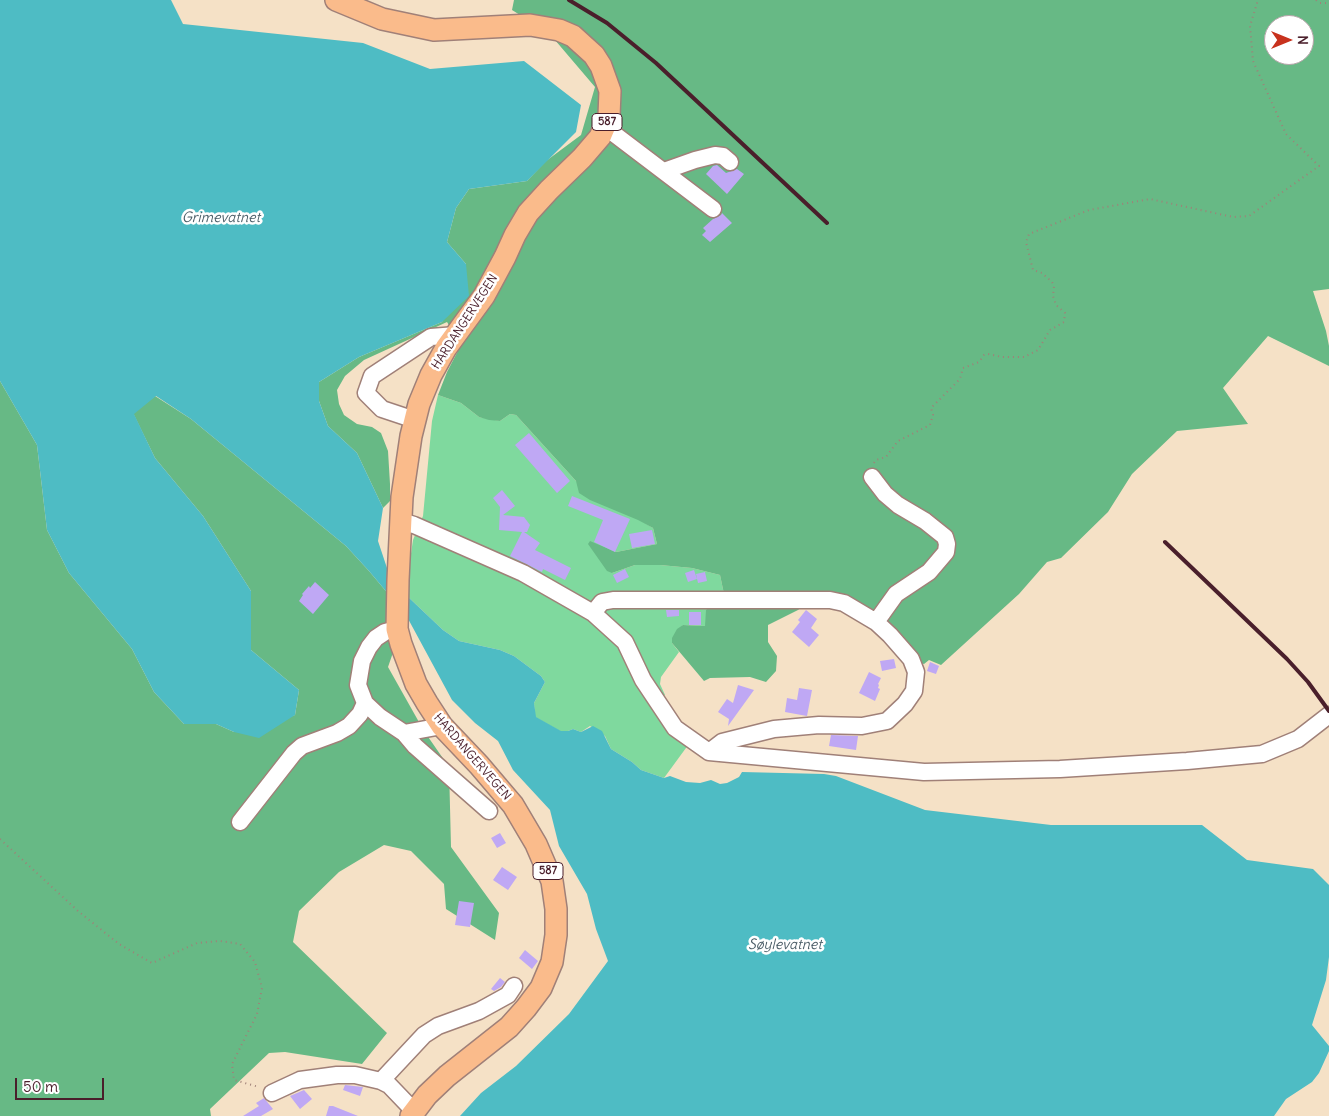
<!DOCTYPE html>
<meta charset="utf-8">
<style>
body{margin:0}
#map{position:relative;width:1329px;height:1116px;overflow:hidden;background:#f5e1c6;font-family:Delius,sans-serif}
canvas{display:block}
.north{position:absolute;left:1264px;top:15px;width:50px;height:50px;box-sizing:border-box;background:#fff;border:1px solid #b7a5aa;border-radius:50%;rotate:90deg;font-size:14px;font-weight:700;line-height:20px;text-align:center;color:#4a1f2b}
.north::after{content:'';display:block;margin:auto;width:18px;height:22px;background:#c8321e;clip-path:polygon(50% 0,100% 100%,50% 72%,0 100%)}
.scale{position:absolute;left:15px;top:1078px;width:89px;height:22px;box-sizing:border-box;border:2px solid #4a1f2b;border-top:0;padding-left:6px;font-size:15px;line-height:18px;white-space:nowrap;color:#4a1f2b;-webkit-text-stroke:4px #fff;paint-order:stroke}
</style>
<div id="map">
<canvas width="1329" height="1116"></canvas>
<div class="north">N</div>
<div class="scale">50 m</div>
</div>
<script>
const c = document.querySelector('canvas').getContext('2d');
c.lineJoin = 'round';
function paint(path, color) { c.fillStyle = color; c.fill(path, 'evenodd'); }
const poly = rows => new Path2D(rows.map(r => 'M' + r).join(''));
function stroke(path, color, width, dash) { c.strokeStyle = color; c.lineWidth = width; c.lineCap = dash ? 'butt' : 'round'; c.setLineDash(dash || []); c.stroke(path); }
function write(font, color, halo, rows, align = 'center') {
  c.font = font + ' Delius,sans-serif'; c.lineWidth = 5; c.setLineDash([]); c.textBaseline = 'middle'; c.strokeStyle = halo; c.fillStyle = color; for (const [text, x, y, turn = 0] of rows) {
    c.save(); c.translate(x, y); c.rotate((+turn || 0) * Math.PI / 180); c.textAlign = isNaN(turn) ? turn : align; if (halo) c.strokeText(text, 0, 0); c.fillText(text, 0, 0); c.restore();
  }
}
const green = poly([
 [438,395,461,403,479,417,500,421,510,414,516,415,576,481,653,528,657,544,616,552,610,550,612,573,635,565,660,565,692,568,720,575,724,594,705,626,683,625,672,643,679,652,661,677,660,684,665,695,659,699,694,737,664,778,641,770,632,762,611,749,605,736,590,726,581,732,573,729,568,731,560,731,535,717,534,703,545,682,541,676,514,656,500,650,459,641,443,630,405,594,413,540,423,516,432,421]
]);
const forest = poly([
 [514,0,1329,0,1329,289,1313,291,1326,331,1329,346,1329,366,1268,336,1223,388,1248,424,1177,431,1132,474,1108,512,1061,558,1047,562,1019,594,941,665,929,660,924,664,917,662,906,645,817,596,798,610,768,625,768,642,777,656,776,671,766,682,750,677,710,678,704,681,672,643,672,638,677,629,683,625,705,626,706,610,724,594,720,575,692,568,660,565,635,565,612,573,607,571,588,544,590,541,616,552,657,544,653,528,638,520,590,500,579,493,576,481,516,415,510,414,500,421,489,420,479,417,461,403,438,395,447,372,461,345,447,322,364,360,345,376,337,390,339,404,344,415,357,424,372,427,381,433,388,451,390,484,390,501,383,508,357,453,328,426,319,401,319,382,359,357,442,322,466,264,447,242,456,208,469,189,527,181,546,161,581,135,595,87,549,33,512,10],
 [1274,25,1304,25,1304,55,1274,55],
 [0,381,37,445,47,530,69,573,132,649,154,692,184,724,216,724,234,732,295,715,299,690,251,650,251,591,203,516,155,458,133,413,155,396,191,419,346,546,369,571,406,615,388,667,424,731,449,767,451,847,499,913,495,940,446,909,444,884,411,851,384,845,339,872,299,911,293,942,387,1033,362,1064,285,1052,269,1053,210,1109,211,1116,0,1116]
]);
const water = poly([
 [0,0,171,0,183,24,363,43,430,69,524,61,581,105,576,132,527,181,469,189,456,208,447,242,466,264,469,296,442,322,359,357,319,382,319,401,328,426,357,453,383,508,378,541,389,574,405,594,443,630,459,641,500,650,514,656,541,676,545,682,534,703,536,717,561,731,568,731,573,729,581,732,593,726,602,731,611,749,632,762,641,770,664,778,670,776,686,782,700,783,711,780,720,784,727,783,739,777,742,772,824,774,836,776,925,810,1051,825,1202,825,1247,860,1313,869,1329,885,1329,957,1326,980,1312,1025,1329,1046,1329,1051,1319,1073,1312,1082,1286,1099,1274,1116,460,1116,481,1093,516,1066,569,1014,608,961,596,929,587,894,559,846,550,810,513,770,498,741,475,723,452,700,406,615,369,571,346,546,191,419,156,396,134,414,155,458,203,516,251,591,251,650,299,690,295,715,259,738,234,732,216,724,184,724,154,692,132,649,69,573,47,530,37,445,0,381]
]);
const building = poly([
 [717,165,726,173,737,169,744,174,727,194,706,174,713,166],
 [722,213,732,223,710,242,702,235,706,231,703,228,713,219,721,215],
 [529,433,570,481,557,493,515,445],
 [502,490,515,506,503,515,524,517,530,525,527,532,524,532,540,543,535,550,571,568,565,580,543,569,542,572,510,556,522,532,499,530,500,507,493,498],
 [572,496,630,519,615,552,594,542,603,520,568,506],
 [652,530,655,544,632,548,629,534],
 [625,569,629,577,617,583,613,575],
 [694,570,697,579,688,582,685,573],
 [705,572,707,581,698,583,696,574],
 [315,582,329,595,313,614,299,601,303,595,302,594,309,586,310,588],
 [666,610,679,610,679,616,667,617],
 [806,610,817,619,811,628,819,635,809,647,792,632,800,622,798,620],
 [689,612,701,612,701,625,689,625],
 [894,659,896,668,882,671,880,661],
 [930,662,939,666,936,674,927,671],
 [869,672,881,678,878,684,879,685,878,688,880,689,875,701,859,693],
 [738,685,754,690,728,726,729,719,718,712,727,699,733,703],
 [799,688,812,690,807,716,785,712,787,698,797,700],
 [831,735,858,736,856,750,829,746],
 [500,833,506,843,497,848,491,838],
 [502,867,517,877,508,890,493,880],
 [459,901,474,903,470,927,455,925],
 [525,950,538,961,532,969,519,958],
 [500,978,505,982,501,987,494,991,491,989],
 [345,1085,363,1087,360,1096,343,1090],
 [304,1090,312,1099,300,1109,290,1096],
 [264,1098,273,1109,261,1116,243,1116,259,1106,256,1103],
 [329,1106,333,1106,358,1116,326,1116]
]);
const path = poly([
 [1316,0,1320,3,1329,3],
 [874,463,876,460,886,457,898,441,930,425,933,415,931,408,960,379,963,368,979,362,984,355,988,354,1002,357,1024,357,1038,350,1050,330,1064,322,1065,313,1056,305,1053,296,1054,286,1052,282,1042,273,1033,270,1026,242,1029,234,1089,210,1150,199,1233,217,1249,216,1319,166,1286,134,1253,61,1250,26,1258,0],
 [0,839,78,911,119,944,152,963,197,943,220,941,240,944,255,962,262,988,257,1014,232,1064,234,1080,259,1087]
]);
const minor = poly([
 [605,127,713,209],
 [664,171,695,160,715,155,723,156,730,162],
 [415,420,382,409,366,393,372,376,431,337,456,335],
 [872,477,885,494,898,505,925,521,945,537,947,544,946,552,929,572,896,594,876,622],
 [401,521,414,525,523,573,593,613,625,642,643,680,675,728,709,752,924,772,1060,769,1187,761,1262,754,1298,739,1329,715],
 [593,613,602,602,613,600,830,600,844,603,876,622,890,635,911,659,916,672,914,691,905,704,887,721,862,726,819,725,774,729,722,742,709,752],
 [397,629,385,632,376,638,369,647,362,661,358,685,365,703,380,717,404,733,442,726],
 [404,733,415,746,489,811],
 [240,822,294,753,302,746,337,733,349,726,360,714,365,703],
 [381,1081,424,1035,438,1026,479,1011,508,995,514,986],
 [272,1093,300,1080,337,1075,355,1075,381,1081,389,1085,414,1111]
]);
const major = poly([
 [336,0,382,19,434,30,530,25,559,30,573,36,594,55,601,66,610,91,609,116,600,137,582,158,549,190,528,213,515,235,505,257,484,296,446,348,431,375,419,404,411,436,402,497,398,580,397,629,401,644,416,684,427,703,442,726,479,765,513,805,536,844,552,881,556,909,556,935,552,962,541,988,526,1008,509,1027,447,1076,427,1095,411,1116]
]);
const rail = poly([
 [569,0,607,23,656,63,827,223],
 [1165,542,1287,659,1308,682,1329,711]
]);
const shields = [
 [607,122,30],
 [548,871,30]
];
const shieldNames = [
 ["587",607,122],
 ["587",548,871]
];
const streetNames = [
 ["HARDANGERVEGEN",465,322,-57],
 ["HARDANGERVEGEN",472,757,49]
];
const waterNames = [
 ["Grimevatnet",221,218],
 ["Søylevatnet",785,945]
];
paint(green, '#7fd99e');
paint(forest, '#67b985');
paint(water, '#4ebcc4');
paint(building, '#bfa8f4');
stroke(minor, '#a08078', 19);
stroke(major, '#a08078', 24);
stroke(path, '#a08078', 2, [1, 4]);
stroke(minor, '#fff', 16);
stroke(major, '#fabb8b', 21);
stroke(rail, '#4a1f2b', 4);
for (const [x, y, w] of shields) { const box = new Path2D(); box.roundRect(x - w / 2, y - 8.5, w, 17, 4); c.fillStyle = '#fff'; c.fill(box); stroke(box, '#4a1f2b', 1); }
write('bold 11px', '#4a1f2b', null, shieldNames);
write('12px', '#4a1f2b', '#fff', streetNames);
write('italic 14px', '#4c5e68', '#fff', waterNames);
</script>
